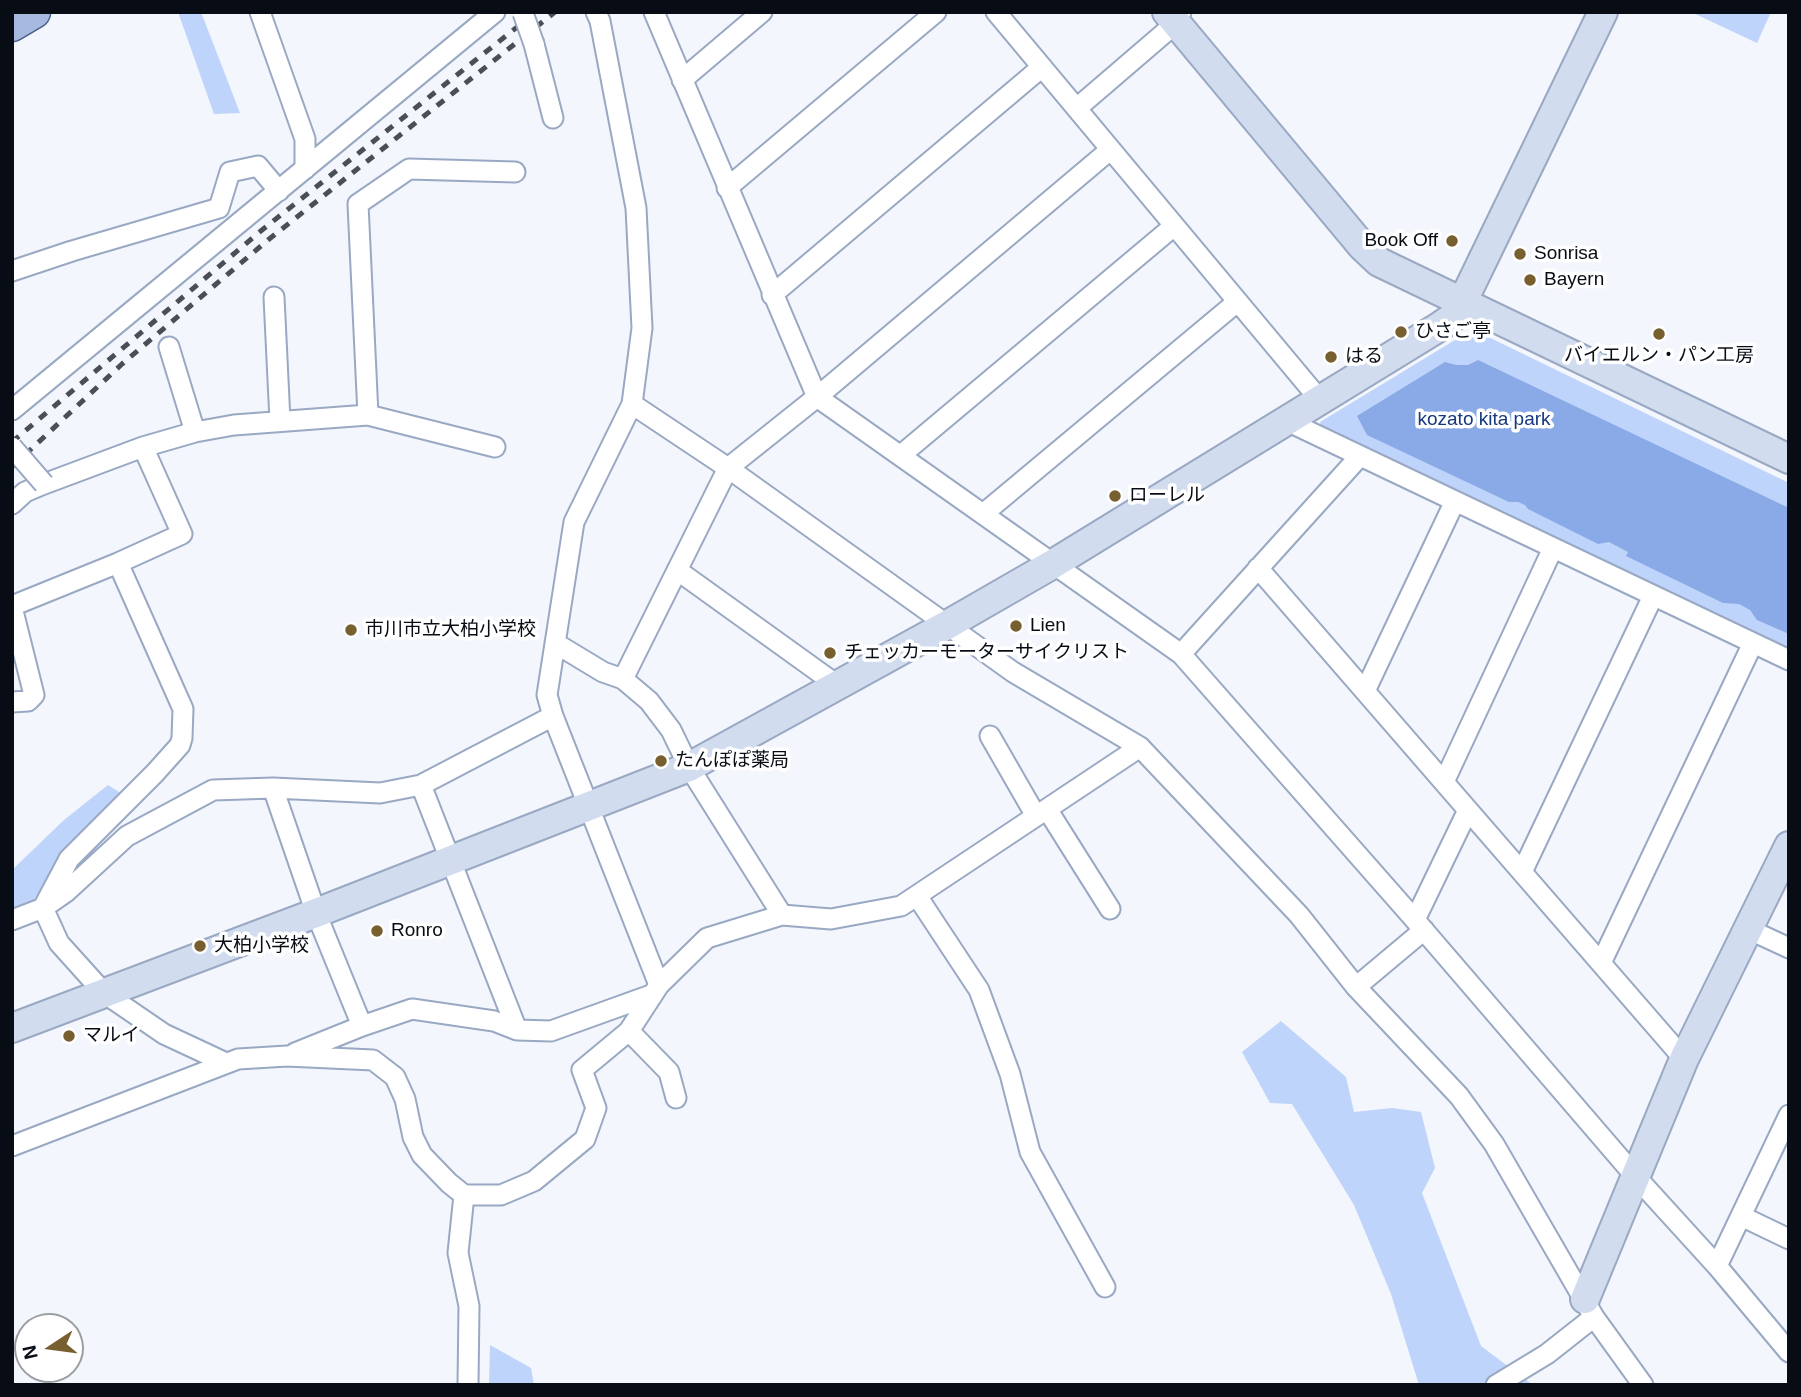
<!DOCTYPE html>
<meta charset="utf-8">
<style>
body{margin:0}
#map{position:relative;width:1801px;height:1397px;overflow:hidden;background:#f3f6fc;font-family:Helvetica,sans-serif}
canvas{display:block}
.frame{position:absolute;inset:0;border:14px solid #070c15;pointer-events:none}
.north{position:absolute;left:14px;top:1313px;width:70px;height:70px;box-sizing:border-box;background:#fff;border:2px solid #9c9ea1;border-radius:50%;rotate:257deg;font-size:19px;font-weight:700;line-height:28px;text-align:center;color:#070c15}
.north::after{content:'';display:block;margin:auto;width:24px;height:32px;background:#785f30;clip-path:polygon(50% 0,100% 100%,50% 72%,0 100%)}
</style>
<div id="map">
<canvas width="1801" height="1397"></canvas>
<div class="frame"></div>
<div class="north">N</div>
</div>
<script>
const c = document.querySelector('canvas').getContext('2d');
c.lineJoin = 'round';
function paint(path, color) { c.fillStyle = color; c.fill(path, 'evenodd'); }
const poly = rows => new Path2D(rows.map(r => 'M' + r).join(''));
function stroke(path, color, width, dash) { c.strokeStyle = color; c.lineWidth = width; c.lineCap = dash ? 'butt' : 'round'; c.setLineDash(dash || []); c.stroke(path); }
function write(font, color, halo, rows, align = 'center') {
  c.font = font + ' Helvetica,"Noto Sans JP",sans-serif'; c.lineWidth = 7; c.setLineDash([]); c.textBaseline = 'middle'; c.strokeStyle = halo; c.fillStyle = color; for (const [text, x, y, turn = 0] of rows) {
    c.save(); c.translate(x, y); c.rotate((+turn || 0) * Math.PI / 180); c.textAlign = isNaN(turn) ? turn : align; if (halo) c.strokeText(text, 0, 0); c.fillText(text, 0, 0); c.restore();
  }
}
const green = poly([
 [178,12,201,12,240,113,214,114],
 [1691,12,1771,12,1757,43],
 [1476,331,1789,483,1789,651,1321,428,1320,422,1455,340],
 [108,785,124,795,68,849,33,901,12,909,12,870,64,820],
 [1281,1021,1346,1077,1354,1112,1392,1108,1421,1112,1435,1168,1422,1193,1481,1346,1533,1385,1419,1385,1391,1294,1354,1205,1292,1104,1270,1103,1242,1052],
 [490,1345,531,1368,534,1385,489,1385]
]);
const water = poly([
 [1478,360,1789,508,1789,634,1757,620,1750,610,1739,604,1723,603,1626,556,1628,552,1609,542,1598,544,1528,509,1525,505,1518,502,1509,502,1367,435,1357,416,1445,362,1456,365,1468,365]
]);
const street = poly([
 [260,12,305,139,305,169],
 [596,12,600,21,636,208,642,328,632,404,574,522,547,695,553,716,659,985],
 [654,12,817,397,1181,654,1415,920,1636,1177,1717,1266,1789,1352],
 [996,12,1320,400],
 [534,44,553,118],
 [682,80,762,12],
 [1077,108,1176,23,1181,12],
 [727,188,936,12],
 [12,271,72,251,219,208,230,172,258,166,279,191],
 [772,295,1042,67],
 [274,297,280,421],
 [169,347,195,432],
 [12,410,495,12],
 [368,415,495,447],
 [1287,421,1789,660],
 [901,455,1174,226],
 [12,504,25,492,44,484,143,447,195,432,234,425,368,415,358,204,409,169,515,172],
 [983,514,1237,302],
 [118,563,182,534,143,447],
 [1258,568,1684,1059],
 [677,570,837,685],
 [12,606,118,563,183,709,182,738,180,745,155,773,69,859,43,908,59,943,104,993,164,1034,226,1063],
 [12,607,34,695,28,701,12,702],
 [555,643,603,672,623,679,649,701,671,730,689,767,782,915,831,919,901,906,1140,747,1013,672,728,468,632,404],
 [1181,654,1360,456],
 [623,679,728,468,817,397,1110,150],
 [1365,691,1455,501],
 [990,736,1036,816],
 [1140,747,1299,915,1356,987,1459,1096,1494,1144,1594,1317,1643,1385],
 [1444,782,1553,548],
 [421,785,517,1030],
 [273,788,316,913,362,1026],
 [1047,809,1110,909],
 [1522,872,1653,596],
 [917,896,979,990,1010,1074,1030,1152,1105,1287],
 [12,920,43,908,66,892,127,836,213,790,273,788,380,793,421,785,553,716],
 [1415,920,1468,810],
 [1748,929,1789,948],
 [1601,963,1753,643],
 [1356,987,1424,930],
 [629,1031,669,1072,676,1098],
 [295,1053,362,1026,412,1009,494,1021,517,1030,551,1031,651,995],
 [12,1146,238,1059,287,1056,373,1060,395,1077,405,1099,413,1137,422,1155,449,1183,464,1195,458,1253,469,1306,468,1385],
 [464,1195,501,1195,534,1181,585,1139,596,1108,582,1070,629,1031,659,985,707,938,782,915],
 [1741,1216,1789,1239],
 [1717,1266,1789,1115],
 [1496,1385,1547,1354,1594,1317]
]);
const secondary = poly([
 [1167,12,1362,246,1379,262,1789,459],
 [12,1028,316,913,689,767,947,625,1053,564,1439,327,1452,318,1462,303,1603,12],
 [1585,1299,1684,1059,1789,846]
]);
const primary = poly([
 [12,25,34,12]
]);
const rail = poly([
 [12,442,262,230,536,12],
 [12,467,122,364,268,240,555,12]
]);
const streetBridge = poly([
 [523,13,534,44],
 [12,447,44,484]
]);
const markers = [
 [1452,241,7,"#785f30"],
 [1520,254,7,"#785f30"],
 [1530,280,7,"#785f30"],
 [1401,332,7,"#785f30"],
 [1659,334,7,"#785f30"],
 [1331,357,7,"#785f30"],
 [1115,496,7,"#785f30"],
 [1016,626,7,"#785f30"],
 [351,630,7,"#785f30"],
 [830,653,7,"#785f30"],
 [661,761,7,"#785f30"],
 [377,931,7,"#785f30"],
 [200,946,7,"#785f30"],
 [69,1036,7,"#785f30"]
];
const poiNames = [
 ["Book Off",1438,241,"right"],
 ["Sonrisa",1534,254],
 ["Bayern",1544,280],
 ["ひさご亭",1415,332],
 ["バイエルン・パン工房",1659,356,"center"],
 ["はる",1345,357],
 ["ローレル",1129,496],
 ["Lien",1030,626],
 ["市川市立大柏小学校",365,630],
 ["チェッカーモーターサイクリスト",844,653],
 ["たんぽぽ薬局",675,761],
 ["Ronro",391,931],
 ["大柏小学校",214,946],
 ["マルイ",83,1036]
];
const parkNames = [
 ["kozato kita park",1484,420]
];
paint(green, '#bed4fa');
paint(water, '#89aae7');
stroke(street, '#99a8c3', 23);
stroke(secondary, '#99a8c3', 32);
stroke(primary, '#475f8b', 35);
stroke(street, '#fff', 19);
stroke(secondary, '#d2dcef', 28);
stroke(primary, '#a6bae0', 32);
stroke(rail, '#4a4e56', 5, [9, 9]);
stroke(streetBridge, '#99a8c3', 23, []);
stroke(streetBridge, '#fff', 19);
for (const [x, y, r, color] of markers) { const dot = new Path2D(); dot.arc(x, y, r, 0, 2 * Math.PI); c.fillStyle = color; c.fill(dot); stroke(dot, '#fff', 2.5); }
write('19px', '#070c15', '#fff', poiNames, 'left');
write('19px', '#15387f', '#fff', parkNames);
</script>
